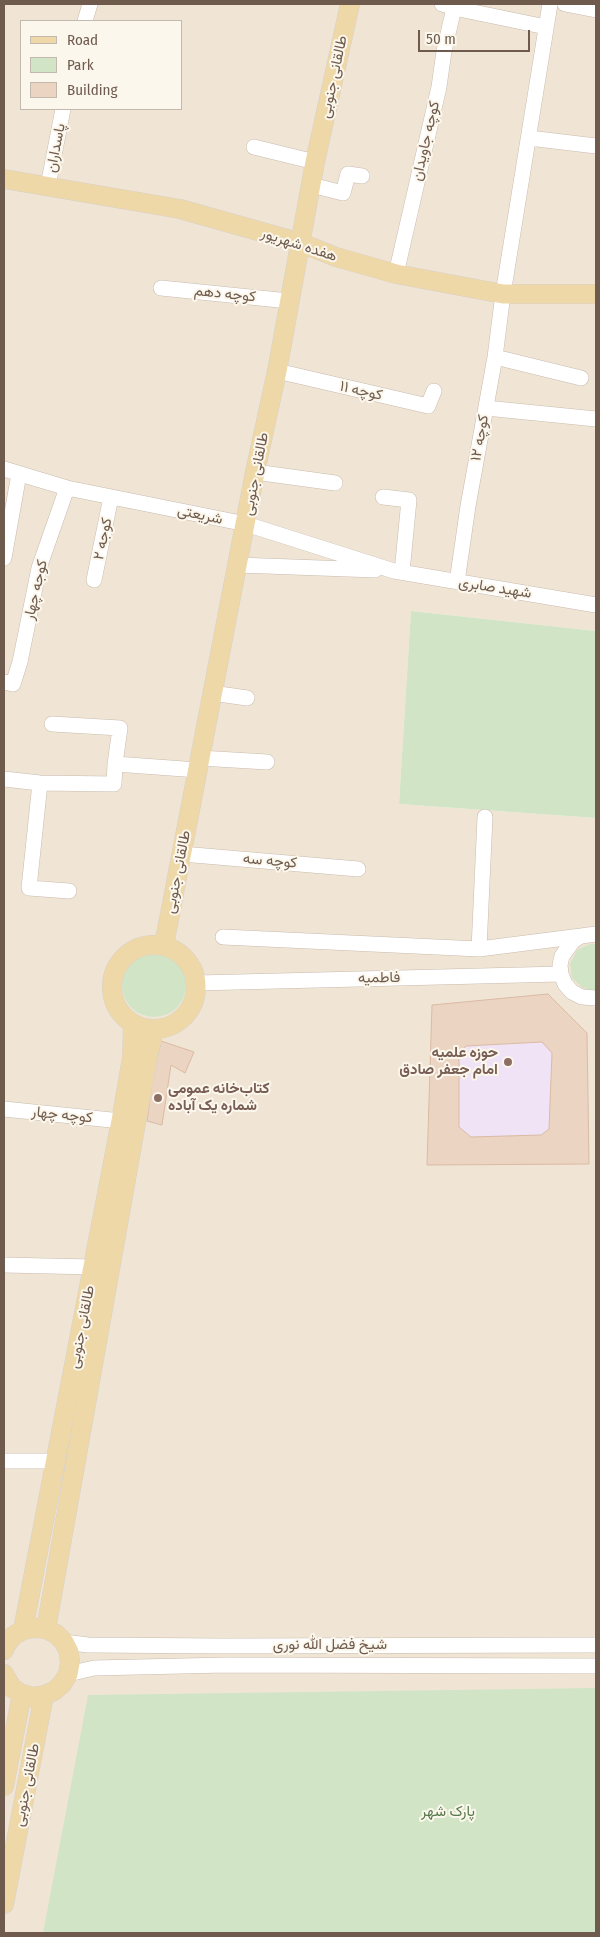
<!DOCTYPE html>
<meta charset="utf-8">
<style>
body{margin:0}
#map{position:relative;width:600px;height:1937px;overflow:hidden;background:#f9f3e6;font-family:"Fira Sans Condensed",sans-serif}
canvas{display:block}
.frame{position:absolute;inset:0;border:5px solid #6f5b4e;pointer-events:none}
.legend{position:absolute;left:20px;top:20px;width:162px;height:90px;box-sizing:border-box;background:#fcf7ec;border:1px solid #c4b9ad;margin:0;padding:6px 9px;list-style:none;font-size:15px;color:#6f5b4e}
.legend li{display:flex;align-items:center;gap:10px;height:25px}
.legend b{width:25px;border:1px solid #c4b9ad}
.scale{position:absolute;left:418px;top:30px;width:112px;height:22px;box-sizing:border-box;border:2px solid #6f5b4e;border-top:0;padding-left:6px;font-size:15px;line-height:18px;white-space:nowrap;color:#6f5b4e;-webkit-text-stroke:4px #fcf7ec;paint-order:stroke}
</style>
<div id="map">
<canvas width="600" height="1937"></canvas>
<div class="frame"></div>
<ul class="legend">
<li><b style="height:6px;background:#efd8a7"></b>Road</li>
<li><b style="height:14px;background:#d1e5c6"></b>Park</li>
<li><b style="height:14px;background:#ebd4c1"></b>Building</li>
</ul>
<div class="scale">50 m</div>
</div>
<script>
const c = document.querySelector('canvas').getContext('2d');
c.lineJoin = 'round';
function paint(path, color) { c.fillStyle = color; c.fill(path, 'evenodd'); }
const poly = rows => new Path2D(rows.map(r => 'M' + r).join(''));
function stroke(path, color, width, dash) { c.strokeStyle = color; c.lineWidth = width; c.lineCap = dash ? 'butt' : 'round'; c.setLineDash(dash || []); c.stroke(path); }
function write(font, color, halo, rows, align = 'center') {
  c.font = font + ' "Fira Sans Condensed",Vazirmatn,sans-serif'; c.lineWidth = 4; c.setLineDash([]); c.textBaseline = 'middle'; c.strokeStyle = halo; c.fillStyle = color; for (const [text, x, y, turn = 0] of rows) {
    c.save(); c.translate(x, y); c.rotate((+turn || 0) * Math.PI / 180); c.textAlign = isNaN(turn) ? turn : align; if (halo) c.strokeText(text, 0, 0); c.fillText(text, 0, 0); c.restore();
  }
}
const residential = poly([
 [4,4,596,4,596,631,411,611,399,804,596,818,596,1933,4,1933],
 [21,21,181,21,181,109,21,109]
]);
const education = poly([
 [548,994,587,1033,589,1164,427,1165,432,1005]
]);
const green = poly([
 [411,611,596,631,596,818,399,804],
 [590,944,596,944,596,990,591,990,583,988,572,978,570,964,577,950],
 '122 985a32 32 0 1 1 64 0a32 32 0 1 1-64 0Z',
 [596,1688,596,1933,43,1933,88,1695]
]);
const building = poly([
 [548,994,587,1033,589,1164,427,1165,432,1005,548,994],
 [542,1042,552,1053,549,1129,541,1135,471,1137,459,1127,459,1053,466,1046,542,1042],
 [161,1041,194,1052,185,1073,171,1065,162,1125,147,1121,153,1075,161,1041]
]);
const minor = poly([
 [442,4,454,8,546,27],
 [565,4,596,10],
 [85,21,90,4],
 [529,138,596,146],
 [254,147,315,162],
 [311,185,343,193,348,174,362,176],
 [48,186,63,109],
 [396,274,439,87,444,51,454,8],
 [161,288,289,301],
 [495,357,581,378],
 [277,371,428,406,434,391],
 [486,408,596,419],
 [4,469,67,488,246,524,394,571,596,605],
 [255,472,335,483],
 [383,497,409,500,402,572],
 [4,558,19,474],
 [238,565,375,570],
 [94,580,111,497],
 [457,582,468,506,495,357,503,294,550,4],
 [4,682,13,684,20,662,39,568,67,488],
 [212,693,247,698],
 [52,724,120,728,115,764],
 [200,758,267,762],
 [4,779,40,783,114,784,115,764,198,770],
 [40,783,29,888,69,891],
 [182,854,358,869],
 [596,934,581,936,573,941,562,956,560,965,561,974,565,984,572,992,582,997,596,998],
 [223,937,479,949,581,936],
 [479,949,485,817],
 [197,983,561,974],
 [4,1109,121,1121],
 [4,1265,93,1267],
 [4,1461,57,1461],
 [64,1642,88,1645,223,1646,596,1645],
 [68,1674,94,1668,226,1665,596,1666]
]);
const major = poly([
 [4,179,180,209,301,243,336,257,396,274,503,294,596,294],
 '112 987a42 42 0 1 1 84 0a42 42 0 1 1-84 0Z',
 [164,945,255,472,277,371,315,162,350,4],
 [46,1629,147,1061,154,1029],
 [23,1630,121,1121,132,1058,133,1024],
 [4,1650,6,1645,13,1636,23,1630,35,1628,46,1629,56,1634,64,1642,69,1652,70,1663,68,1674,62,1684,54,1691,44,1695,33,1697,22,1694,12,1688,4,1674],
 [4,1786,22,1694],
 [4,1904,44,1695]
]);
const markers = [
 [508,1062,5,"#8d6e63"],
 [158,1098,5,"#8d6e63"]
];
const streetNames = [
 ["طالقانی جنوبی",334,77,-78],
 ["کوچه جاویدان",426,141,-77],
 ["پاسداران",56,148,-79],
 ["هفده شهریور",299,245,18],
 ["کوچه دهم",225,294,6],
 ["کوچه ۱۱",361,391,13],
 ["کوچه ۱۲",480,438,-80],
 ["طالقانی جنوبی",256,474,-79],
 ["شریعتی",200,515,12],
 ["کوجه ۲",103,539,-78],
 ["شهید صابری",495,588,9],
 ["کوجه چهار",36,590,-77],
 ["کوچه سه",270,861,5],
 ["طالقانی جنوبی",178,872,-79],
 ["فاطمیه",379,978,-1],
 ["کوچه چهار",62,1115,6],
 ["طالقانی جنوبی",82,1327,-79],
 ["شیخ فضل الله نوری",330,1645],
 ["طالقانی جنوبی",27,1785,-79]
];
const educationNames = [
 ["حوزه علمیه",498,1053],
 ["امام جعفر صادق",498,1070],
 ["کتاب‌خانه عمومی",168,1089,"left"],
 ["شماره یک آباده",168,1106,"left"]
];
const parkNames = [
 ["پارک شهر",448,1812]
];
paint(residential, '#f0e5d5');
paint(education, '#efe3f5');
paint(green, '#d1e5c6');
paint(building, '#ebd4c1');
stroke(building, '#dbbba4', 1);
stroke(minor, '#c9bbae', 16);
stroke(major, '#d7d1cd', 20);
stroke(minor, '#fff', 15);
stroke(major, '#efd8a7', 19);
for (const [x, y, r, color] of markers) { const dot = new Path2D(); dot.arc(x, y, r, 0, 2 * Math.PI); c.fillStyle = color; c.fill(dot); stroke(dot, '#fcf7ec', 2); }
write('15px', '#6f5b4e', '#fcf7ec', streetNames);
write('bold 15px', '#785e54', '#fcf7ec', educationNames, 'right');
write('15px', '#56794b', '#fcf7ec', parkNames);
</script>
